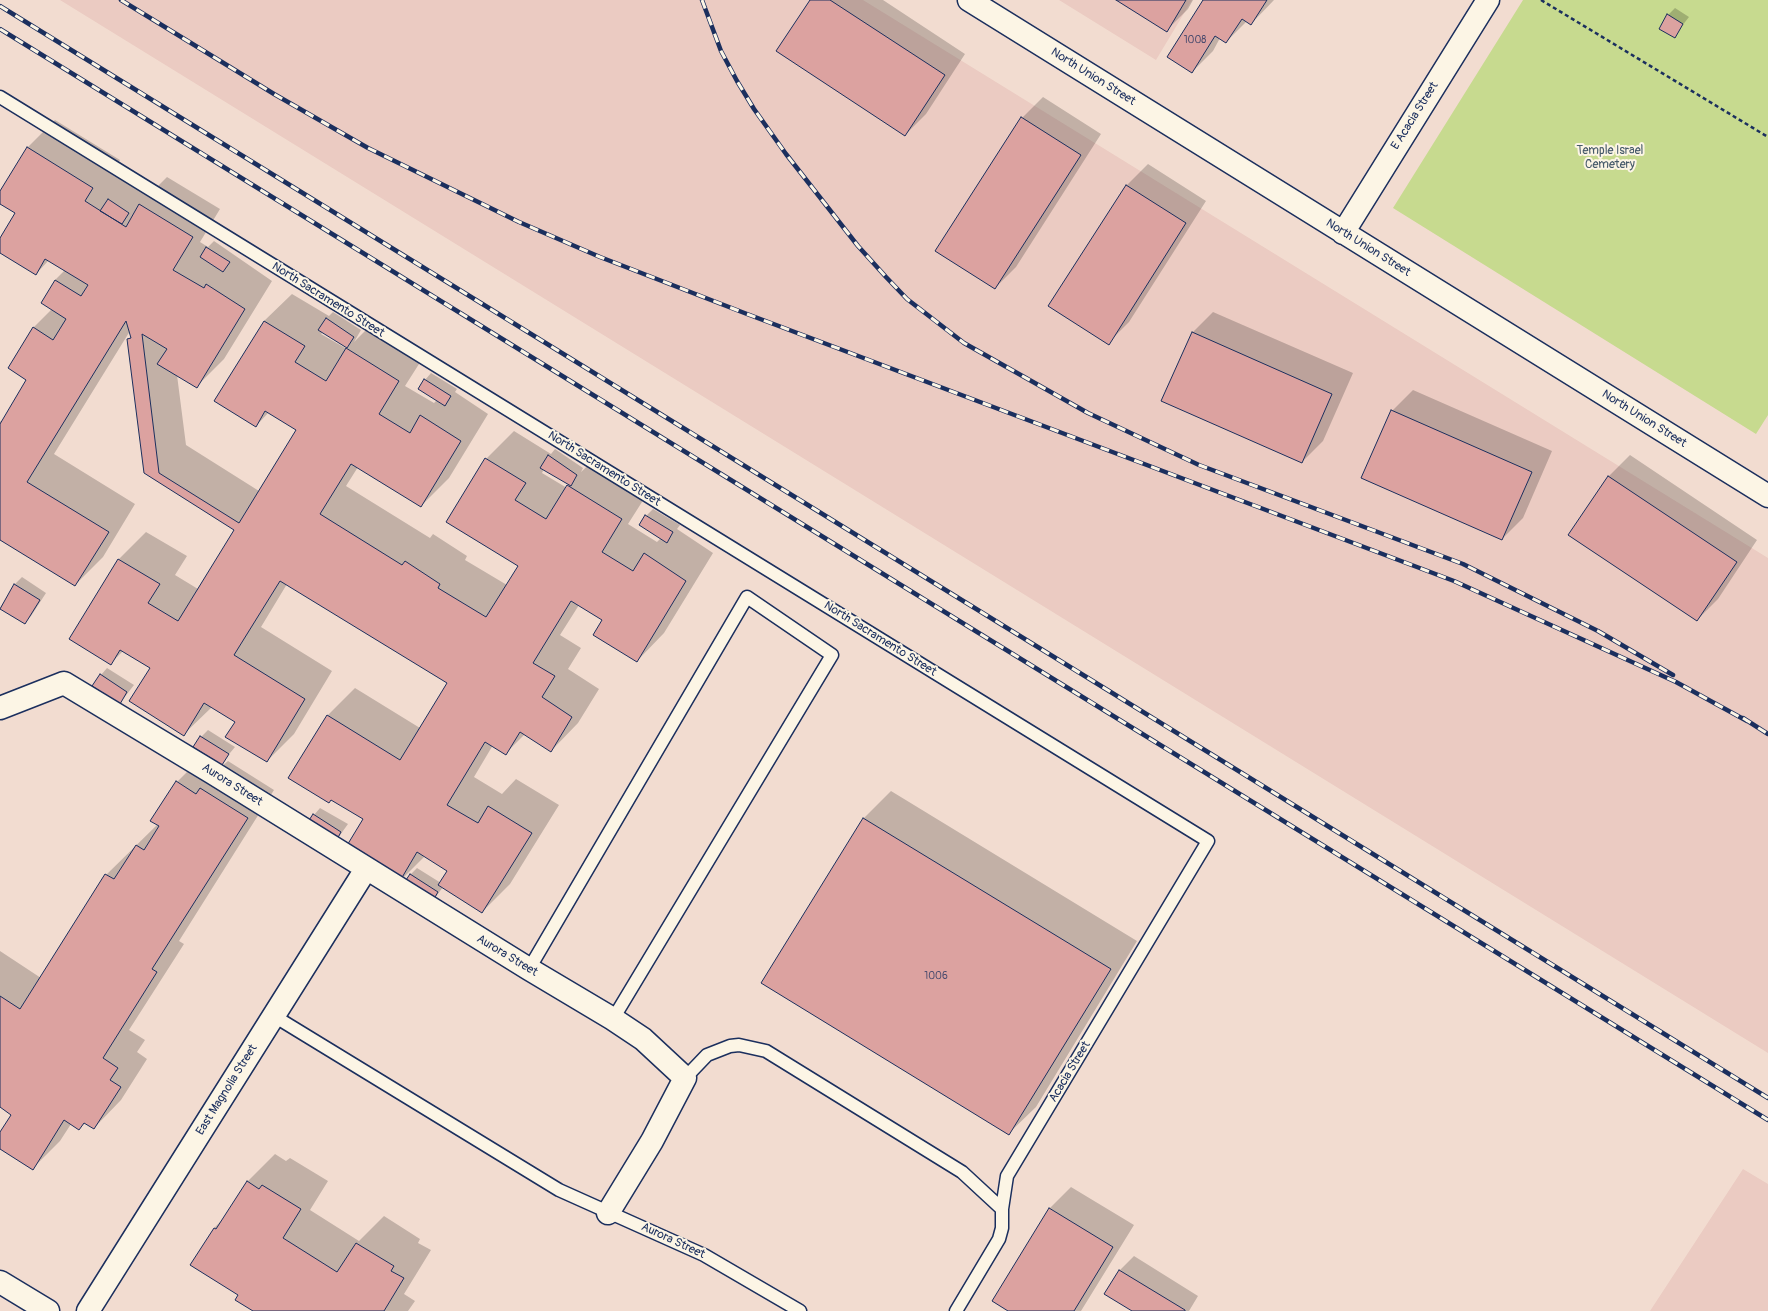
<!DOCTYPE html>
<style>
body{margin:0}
canvas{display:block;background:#f2dcd0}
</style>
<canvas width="1768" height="1311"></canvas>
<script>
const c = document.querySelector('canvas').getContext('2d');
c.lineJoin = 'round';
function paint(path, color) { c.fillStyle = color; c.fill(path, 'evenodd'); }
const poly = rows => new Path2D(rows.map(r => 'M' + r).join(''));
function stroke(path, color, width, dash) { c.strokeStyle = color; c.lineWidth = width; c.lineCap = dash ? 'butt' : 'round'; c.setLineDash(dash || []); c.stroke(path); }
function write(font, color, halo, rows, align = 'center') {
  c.font = font + ' Pangolin,sans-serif'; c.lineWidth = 4; c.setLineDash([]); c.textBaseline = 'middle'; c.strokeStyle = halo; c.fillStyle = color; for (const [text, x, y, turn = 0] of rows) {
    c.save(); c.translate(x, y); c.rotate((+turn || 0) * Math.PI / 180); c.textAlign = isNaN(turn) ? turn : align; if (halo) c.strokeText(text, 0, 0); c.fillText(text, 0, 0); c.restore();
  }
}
const built = poly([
 [60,0,863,0,1768,558,1768,1053],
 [1059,0,1192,0,1156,60],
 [1743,1169,1768,1184,1768,1311,1650,1311]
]);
const green = poly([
 [1523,0,1768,0,1768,415,1756,434,1393,208]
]);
const shadow = poly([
 [811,0,883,0,965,54,926,114,905,135],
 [1118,0,1193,0,1188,9,1167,30],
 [1204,0,1274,0,1251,24,1247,21,1226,42,1220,38,1213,51,1192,72],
 [1675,8,1689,17,1674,36,1668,15],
 [1043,97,1101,134,1016,267,995,288,937,251,1022,118],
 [55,120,120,160,112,173,148,196,167,177,220,209,200,242,208,247,214,241,272,281,224,359,197,386,177,375,186,445,259,491,297,430,269,412,256,426,264,321,292,294,329,316,333,312,361,330,354,342,375,321,426,353,405,386,434,403,437,400,425,380,431,373,457,389,455,392,488,414,449,478,421,506,358,467,346,486,430,538,433,534,467,556,465,560,507,585,519,566,447,521,486,459,514,431,551,454,555,449,583,468,581,472,596,458,649,491,628,524,657,542,661,538,646,516,653,509,680,525,677,529,713,553,664,633,637,661,604,620,579,605,560,635,581,648,568,669,599,689,578,723,551,751,525,734,506,753,493,745,474,777,502,794,516,779,559,805,510,884,482,912,443,887,431,903,410,875,417,868,441,883,448,870,425,856,397,884,364,818,332,799,329,802,328,715,355,688,420,728,448,683,287,584,261,627,332,671,294,734,267,761,236,722,212,707,184,734,151,668,123,651,111,663,70,639,119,559,146,532,187,556,175,575,198,589,236,529,145,473,129,339,131,337,130,331,54,454,135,504,103,557,75,585,0,539,0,421,2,422,28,380,33,328,52,309,55,280,65,270,49,260,36,274,0,251,0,240,17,212,0,203,0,193,28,147],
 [323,332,348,347,347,349,321,334],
 [544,469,570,484,567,488,542,473],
 [1148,164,1206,201,1129,322,1108,343,1050,306,1127,185],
 [1213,312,1353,373,1323,441,1302,462,1192,333],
 [1413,390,1552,451,1523,518,1502,539,1392,411],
 [1630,455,1757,540,1718,599,1697,620,1570,535,1609,476],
 [22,577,46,593,31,616,24,623,0,608,15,584],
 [107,668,134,685,120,703,101,675],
 [208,730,235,747,220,765,222,766,228,761,274,790,179,941,184,944,129,1030,145,1040,137,1052,147,1059,121,1100,94,1128,85,1123,79,1129,71,1124,60,1141,33,1168,0,1148,0,1134,12,1114,0,1106,0,951,41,978,106,875,157,825,177,782,205,754,201,737],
 [891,791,1137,941,1036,1107,1008,1134,763,983,864,818],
 [320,808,348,824,335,842,314,815],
 [275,1154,286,1161,290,1158,328,1181,310,1210,359,1241,384,1216,420,1239,418,1243,431,1250,404,1294,415,1301,408,1311,255,1311,240,1294,214,1228,224,1218,248,1181],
 [1071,1187,1134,1225,1081,1311,1010,1311,993,1301,1050,1208],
 [1134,1256,1198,1296,1189,1311,1134,1311,1106,1294,1120,1270]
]);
const building = poly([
 [810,0,830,0,945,75,905,136,776,51,810,0],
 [1116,0,1186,0,1167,32,1116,0],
 [1203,0,1267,0,1251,25,1242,19,1226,43,1215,36,1192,73,1167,57,1203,0],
 [1667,14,1683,24,1675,38,1659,29,1667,14],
 [1021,117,1081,155,995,289,935,251,1021,117],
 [27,147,93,188,85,201,126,227,139,204,193,237,173,270,204,288,206,284,245,309,197,388,157,364,167,349,142,334,159,473,239,523,296,430,265,411,256,427,214,401,264,321,305,346,295,362,326,381,346,348,399,381,379,414,410,433,420,415,461,441,421,507,351,464,320,514,402,565,405,561,440,584,438,588,486,617,518,566,446,522,485,458,526,483,515,500,546,519,567,485,622,519,602,552,633,571,644,553,686,581,637,662,593,635,602,620,571,601,533,663,555,676,542,697,572,717,551,752,520,732,506,755,485,742,447,805,478,823,488,806,532,833,482,913,438,885,447,871,417,852,397,886,343,852,363,819,331,800,329,803,288,778,327,715,400,760,447,683,280,581,234,655,305,699,267,762,225,737,235,722,204,703,184,736,129,701,150,668,120,650,111,665,69,639,118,559,160,584,148,603,178,621,234,530,144,473,127,339,131,338,126,321,27,482,109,532,75,586,0,540,0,424,26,380,8,368,33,327,53,340,66,319,41,303,55,280,81,296,88,285,45,259,36,275,0,253,0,238,15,213,0,204,0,191,27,147],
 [1126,185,1186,223,1109,345,1048,306,1126,185],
 [108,199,129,213,122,224,100,211,108,199],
 [206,247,230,262,223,272,200,257,206,247],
 [326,318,354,337,347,348,318,330,326,318],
 [1192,332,1332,394,1302,463,1161,401,1192,332],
 [424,379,451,396,445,406,418,389,424,379],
 [1391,410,1532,472,1502,540,1361,478,1391,410],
 [548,455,577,475,571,486,540,468,548,455],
 [1608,476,1737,562,1697,621,1568,535,1608,476],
 [645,515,673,532,667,543,639,525,645,515],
 [14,584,40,600,25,624,0,609,14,584],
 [100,674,127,692,120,704,92,686,100,674],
 [200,736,229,754,222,765,193,747,200,736],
 [176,781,196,794,200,788,248,818,152,969,157,972,103,1058,118,1068,110,1080,121,1087,94,1129,84,1123,79,1130,64,1120,33,1170,0,1149,0,1132,11,1115,0,1107,0,996,20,1009,105,874,114,879,136,845,144,850,159,826,150,821,176,781],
 [313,814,341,832,335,843,306,825,313,814],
 [863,818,1111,969,1009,1135,761,983,863,818],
 [410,874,438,892,431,904,402,886,410,874],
 [247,1181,259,1189,262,1185,301,1209,283,1238,337,1272,356,1243,394,1266,391,1271,404,1278,384,1311,253,1311,235,1300,238,1295,190,1265,214,1228,216,1229,247,1181],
 [1049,1208,1113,1247,1074,1311,1008,1311,992,1301,1049,1208],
 [1119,1270,1185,1310,1185,1311,1132,1311,1104,1294,1119,1270]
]);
const path = poly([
 [1541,0,1768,137]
]);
const service = poly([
 [0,97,1208,841,1007,1176,1002,1209,1002,1228,999,1239,956,1311],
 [529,969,747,597,832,655,613,1019],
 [274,1016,559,1190,704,1255,800,1311],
 [685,1078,707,1055,730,1046,739,1045,766,1051,962,1172,1002,1209]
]);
const minor = poly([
 [969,0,1768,496],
 [1343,233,1488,0],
 [0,708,64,683,213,773,529,969,613,1019,643,1039,685,1078,652,1141,608,1213],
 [0,1282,48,1311],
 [88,1311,366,869]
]);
const rail = poly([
 [121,0,274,94,368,148,519,222,600,257,747,314,1454,581,1676,682,1747,721],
 [702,0,721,51,737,81,754,109,786,154,858,246,886,277,907,299,964,343,1088,413,1199,465,1463,564,1598,631,1673,675],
 [0,6,1768,1098],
 [0,29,1768,1120],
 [1743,718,1768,734]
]);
const numberNames = [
 ["1008",1195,40],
 ["1006",936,976]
];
const streetNames = [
 ["North Union Street",1093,77,32],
 ["E Acacia Street",1415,116,-58],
 ["North Union Street",1368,248,32],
 ["North Sacramento Street",328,300,32],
 ["North Union Street",1644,419,32],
 ["North Sacramento Street",604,469,32],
 ["North Sacramento Street",880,639,32],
 ["Aurora Street",232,785,32],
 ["Aurora Street",507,956,31],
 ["Acacia Street",1070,1072,-59],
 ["East Magnolia Street",227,1090,-58],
 ["Aurora Street",673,1241,25]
];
const parkNames = [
 ["Temple Israel",1610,151],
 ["Cemetery",1610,165]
];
paint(built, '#ebcbc2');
paint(green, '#c7da8f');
paint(shadow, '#0003');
paint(building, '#dca2a0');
stroke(building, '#1b2f5e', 1);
stroke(service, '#1b2f5e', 15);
stroke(minor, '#1b2f5e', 25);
stroke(path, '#1b2f5e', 2.5, [4, 3]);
stroke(service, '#fcf5e5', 12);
stroke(minor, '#fcf5e5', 22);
stroke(rail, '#1b2f5e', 4.5);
stroke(rail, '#fcf5e5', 3, [9]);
write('10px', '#4b4c6e', null, numberNames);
write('12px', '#1b2f5e', '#fcf5e5', streetNames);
write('12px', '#465a6a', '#fcf5e5', parkNames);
</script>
